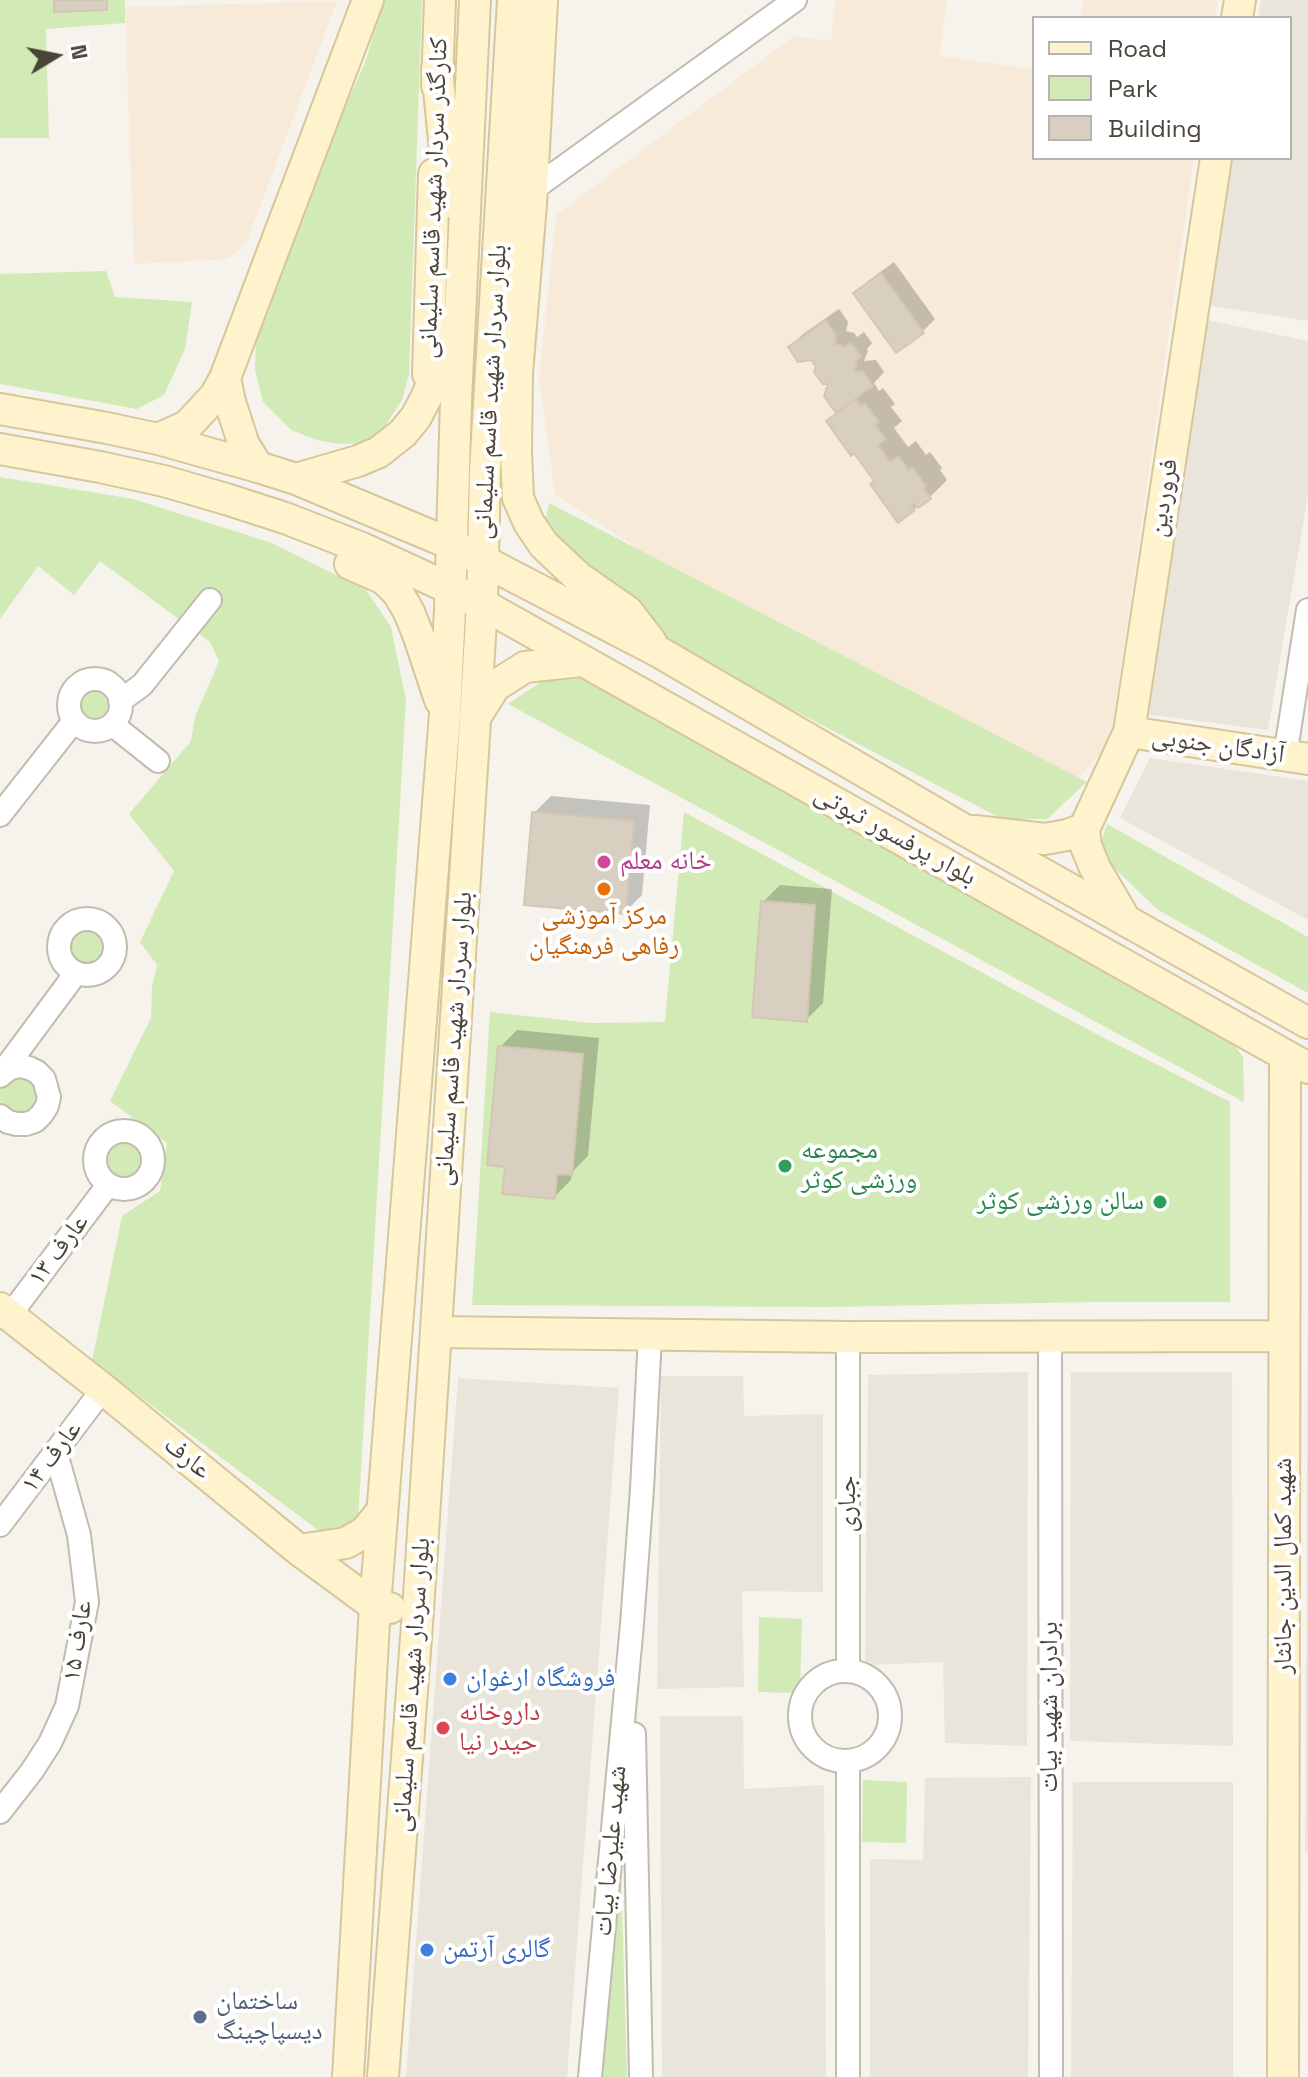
<!DOCTYPE html>
<meta charset="utf-8">
<style>
body{margin:0}
#map{position:relative;width:1308px;height:2077px;overflow:hidden;background:#f6f3ec;font-family:"Space Grotesk",sans-serif}
canvas{display:block}
.legend{position:absolute;left:1032px;top:16px;width:260px;height:144px;box-sizing:border-box;background:#fff;border:2px solid #b7b4b0;margin:0;padding:10px 14px;list-style:none;font-size:24px;color:#4b4439}
.legend li{display:flex;align-items:center;gap:16px;height:40px}
.legend b{width:40px;border:2px solid #b7b4b0}
.north{position:absolute;left:16px;top:16px;width:80px;height:80px;-webkit-text-stroke:6px #fff;paint-order:stroke;rotate:80deg;font-size:22px;font-weight:700;line-height:32px;text-align:center;color:#4b4439}
.north::after{content:'';display:block;margin:auto;width:28px;height:36px;background:#4b4439;clip-path:polygon(50% 0,100% 100%,50% 72%,0 100%)}
</style>
<div id="map">
<canvas width="1308" height="2077"></canvas>
<ul class="legend">
<li><b style="height:10px;background:#fff3cd"></b>Road</li>
<li><b style="height:22px;background:#d2eab5"></b>Park</li>
<li><b style="height:22px;background:#d8cfc1"></b>Building</li>
</ul>
<div class="north">N</div>
</div>
<script>
const c = document.querySelector('canvas').getContext('2d');
c.lineJoin = 'round';
function paint(path, color) { c.fillStyle = color; c.fill(path, 'evenodd'); }
const poly = rows => new Path2D(rows.map(r => 'M' + r).join(''));
function stroke(path, color, width, dash) { c.strokeStyle = color; c.lineWidth = width; c.lineCap = dash ? 'butt' : 'round'; c.setLineDash(dash || []); c.stroke(path); }
function write(font, color, halo, rows, align = 'center') {
  c.font = font + ' "Space Grotesk","Noto Naskh Arabic",sans-serif'; c.lineWidth = 8; c.setLineDash([]); c.textBaseline = 'middle'; c.strokeStyle = halo; c.fillStyle = color; for (const [text, x, y, turn = 0] of rows) {
    c.save(); c.translate(x, y); c.rotate((+turn || 0) * Math.PI / 180); c.textAlign = isNaN(turn) ? turn : align; if (halo) c.strokeText(text, 0, 0); c.fillText(text, 0, 0); c.restore();
  }
}
const residential = poly([
 [1261,0,1308,0,1308,321,1206,305,1233,158,1290,158,1290,18,1258,18],
 [1207,320,1308,341,1308,495,1268,730,1144,714],
 [1150,758,1308,781,1308,920,1120,818],
 [1308,1271,1308,1853,1305,1853],
 [1028,1372,1027,1746,945,1743,943,1662,865,1665,868,1375],
 [1071,1372,1232,1372,1233,1746,1070,1741],
 [661,1376,743,1376,744,1416,823,1414,823,1592,742,1591,744,1687,657,1689],
 [458,1378,619,1388,567,2077,406,2077],
 [660,1716,743,1716,744,1789,824,1785,826,2077,662,2077],
 [1031,1777,1028,2077,870,2077,870,1859,923,1860,925,1778],
 [1073,1782,1233,1782,1233,2077,1071,2077]
]);
const commercial = poly([
 [835,0,947,0,939,56,1034,69,1034,158,1194,158,1110,742,1077,780,696,587,555,494,539,379,556,215,794,36,831,41],
 [1084,0,1218,0,1215,18,1080,18],
 [337,1,246,244,228,259,134,264,125,7]
]);
const green = poly([
 [0,0,125,0,125,23,46,29,49,138,0,138],
 [384,0,422,0,409,374,402,400,381,432,360,443,339,444,317,440,291,430,263,402,255,370,256,335,305,197,365,63],
 [106,271,115,297,192,302,185,349,164,395,137,409,0,384,0,274],
 [0,477,133,499,272,543,366,590,391,627,406,700,358,1521,326,1536,92,1361,122,1216,160,1191,167,1143,110,1101,151,1018,152,987,157,965,140,942,174,871,129,814,191,741,195,717,219,661,210,642,100,561,74,595,38,566,0,619],
 [549,503,1087,782,1047,819,1002,819,686,654,611,592,544,526],
 [591,678,1225,1032,1243,1057,1244,1102,508,704,541,682],
 '75 704a20 20 0 1 1 40 0a20 20 0 1 1-40 0Z',
 [684,812,1087,1029,1230,1102,1230,1302,1093,1302,828,1307,472,1305,490,1012,590,1023,665,1022],
 [1107,824,1308,937,1308,993,1158,910,1110,864,1097,855],
 '67 947a21 21 0 1 1 42 0a21 21 0 1 1-42 0Z',
 [16,1075,36,1081,39,1106,22,1117,4,1109,0,1100,0,1089,4,1082],
 '105 1158a21 21 0 1 1 42 0a21 21 0 1 1-42 0Z',
 [759,1617,802,1619,800,1693,758,1692],
 [863,1780,907,1782,906,1843,862,1842],
 [620,1838,627,2077,600,2077]
]);
const shadow = poly([
 [894,262,935,319,923,331,897,350,856,293,868,281],
 [839,309,848,322,846,331,854,333,857,337,864,332,872,343,867,349,868,351,864,361,876,360,884,372,874,383,879,391,883,388,895,404,891,407,902,421,894,428,908,447,916,441,926,455,930,452,942,468,940,470,947,480,930,497,914,509,876,480,828,422,838,412,826,396,831,382,812,358,790,347,803,334],
 [551,796,650,805,642,895,625,912,534,813],
 [780,885,832,889,823,1003,806,1020,763,902],
 [517,1030,599,1038,588,1156,572,1172,571,1180,554,1197,507,1165,500,1047]
]);
const building = poly([
 [54,0,107,0,107,10,54,12,54,0],
 [881,273,924,333,896,353,853,293,881,273],
 [826,320,836,335,835,344,841,345,844,348,851,343,861,357,855,362,857,365,853,372,863,371,873,386,836,413,824,396,828,384,823,384,814,372,816,366,811,360,798,362,788,347,826,320],
 [856,399,861,406,865,403,879,422,875,425,886,439,878,445,890,462,898,456,909,470,912,467,926,486,924,488,931,499,918,508,914,503,911,505,915,510,898,523,870,484,874,481,854,453,851,456,826,421,856,399],
 [532,812,634,821,626,914,524,905,532,812],
 [761,901,815,905,807,1022,752,1017,761,901],
 [498,1046,583,1054,572,1175,557,1174,555,1199,502,1194,505,1167,487,1165,498,1046]
]);
const street = poly([
 [532,190,795,0],
 '69 705a26 26 0 1 1 52 0a26 26 0 1 1-52 0Z',
 [120,701,142,685,210,600],
 [113,725,158,761],
 [1285,756,1308,610],
 [0,815,74,721],
 '59 947a28 28 0 1 1 56 0a28 28 0 1 1-56 0Z',
 [1,1074,76,973],
 [0,1076,10,1068,20,1066,29,1068,37,1072,44,1079,49,1097,47,1106,42,1114,35,1121,26,1124,17,1124,8,1122,0,1116],
 '95 1160a29 29 0 1 1 58 0a29 29 0 1 1-58 0Z',
 [10,1315,108,1185],
 [1050,1336,1051,2077],
 [0,1525,103,1389],
 [848,1670,848,1337],
 '800 1716a45 45 0 1 1 90 0a45 45 0 1 1-90 0Z',
 [634,1734,641,2077],
 [0,1812,32,1771,50,1743,67,1706,87,1602,79,1535,56,1453],
 [590,2077,632,1624,642,1489,650,1336],
 [848,2077,848,1763]
]);
const secondary = poly([
 [542,0,531,204,517,373,516,452,518,498,529,523,544,545,578,577,627,611,651,642],
 [1237,18,1240,0],
 [437,69,450,202],
 [437,86,440,0],
 [428,374,434,174],
 [225,378,230,402,244,445,258,467],
 [0,409,107,428,158,439,258,467,296,479,451,544,659,652,963,829,1308,1023],
 [158,439,187,426,215,396,225,378,368,0],
 [0,449,100,467,164,481,226,499,285,518,362,548,451,589,482,604,1308,1068],
 [296,479,358,461,379,452,403,433,416,417,427,396,450,336],
 [350,564,384,579,398,593,409,612,419,637,440,700],
 [476,716,495,686,525,667,582,661],
 [1129,732,1308,759],
 [1084,829,1129,732,1216,158],
 [1084,829,1086,846,1095,868,1126,921],
 [975,831,1045,839,1067,835,1084,829],
 [0,1308,103,1389,299,1550,375,1606,390,1608],
 [436,1332,848,1337,1284,1336],
 [299,1550,346,1543,365,1532,382,1511],
 [348,2077,375,1606,445,714,450,608,456,400,475,0],
 [383,2077,418,1611,473,752,482,604,485,472,513,0],
 [1283,2077,1285,1055]
]);
const markers = [
 [604,862,8,"#d1479c"],
 [604,889,8,"#e8710a"],
 [785,1166,8,"#2e9e5b"],
 [1160,1202,8,"#2e9e5b"],
 [450,1679,8,"#3f7fe0"],
 [443,1728,8,"#e0444e"],
 [427,1950,8,"#3f7fe0"],
 [200,2017,8,"#5c6f8a"]
];
const streetNames = [
 ["کنارگذر سردار شهید قاسم سلیمانی",434,198,-88],
 ["بلوار سردار شهید قاسم سلیمانی",491,392,-87],
 ["فروردین",1164,498,-81],
 ["آزادگان جنوبی",1218,746,8],
 ["بلوار پرفسور ثبوتی",895,836,29],
 ["بلوار سردار شهید قاسم سلیمانی",454,1039,-86],
 ["عارف ۱۳",59,1250,-53],
 ["عارف ۱۴",52,1457,-53],
 ["عارف",187,1458,39],
 ["جباری",848,1504,-90],
 ["شهید کمال الدین جانثار",1284,1566,-90],
 ["عارف ۱۵",78,1641,-81],
 ["بلوار سردار شهید قاسم سلیمانی",412,1685,-86],
 ["برادران شهید بیات",1050,1707,-90],
 ["شهید علیرضا بیات",611,1851,-85]
];
const hotelNames = [
 ["خانه معلم",620,862]
];
const foodNames = [
 ["مرکز آموزشی",604,917],
 ["رفاهی فرهنگیان",604,947]
];
const leisureNames = [
 ["مجموعه",801,1151],
 ["ورزشی کوثر",801,1181],
 ["سالن ورزشی کوثر",1144,1202,"right"]
];
const shopNames = [
 ["فروشگاه ارغوان",466,1679],
 ["گالری آرتمن",443,1950]
];
const healthNames = [
 ["داروخانه",459,1713],
 ["حیدر نیا",459,1743]
];
const serviceNames = [
 ["ساختمان",216,2002],
 ["دیسپاچینگ",216,2032]
];
paint(residential, '#eae5da');
paint(commercial, '#f7ead8');
paint(green, '#d2eab5');
paint(shadow, '#0003');
paint(building, '#d8cfc1');
stroke(building, '#d3c7b4', 2);
stroke(street, '#c2bbae', 26);
stroke(secondary, '#d6c79b', 34);
stroke(street, '#fff', 22);
stroke(secondary, '#fff3cd', 30);
for (const [x, y, r, color] of markers) { const dot = new Path2D(); dot.arc(x, y, r, 0, 2 * Math.PI); c.fillStyle = color; c.fill(dot); stroke(dot, '#fff', 3); }
write('26px', '#4b4439', '#fff', streetNames);
write('26px', '#b23c85', '#fff', hotelNames, 'left');
write('26px', '#c56008', '#fff', foodNames);
write('26px', '#27864d', '#fff', leisureNames, 'left');
write('26px', '#366cbe', '#fff', shopNames, 'left');
write('26px', '#be3a42', '#fff', healthNames, 'left');
write('26px', '#4e5e75', '#fff', serviceNames, 'left');
</script>
